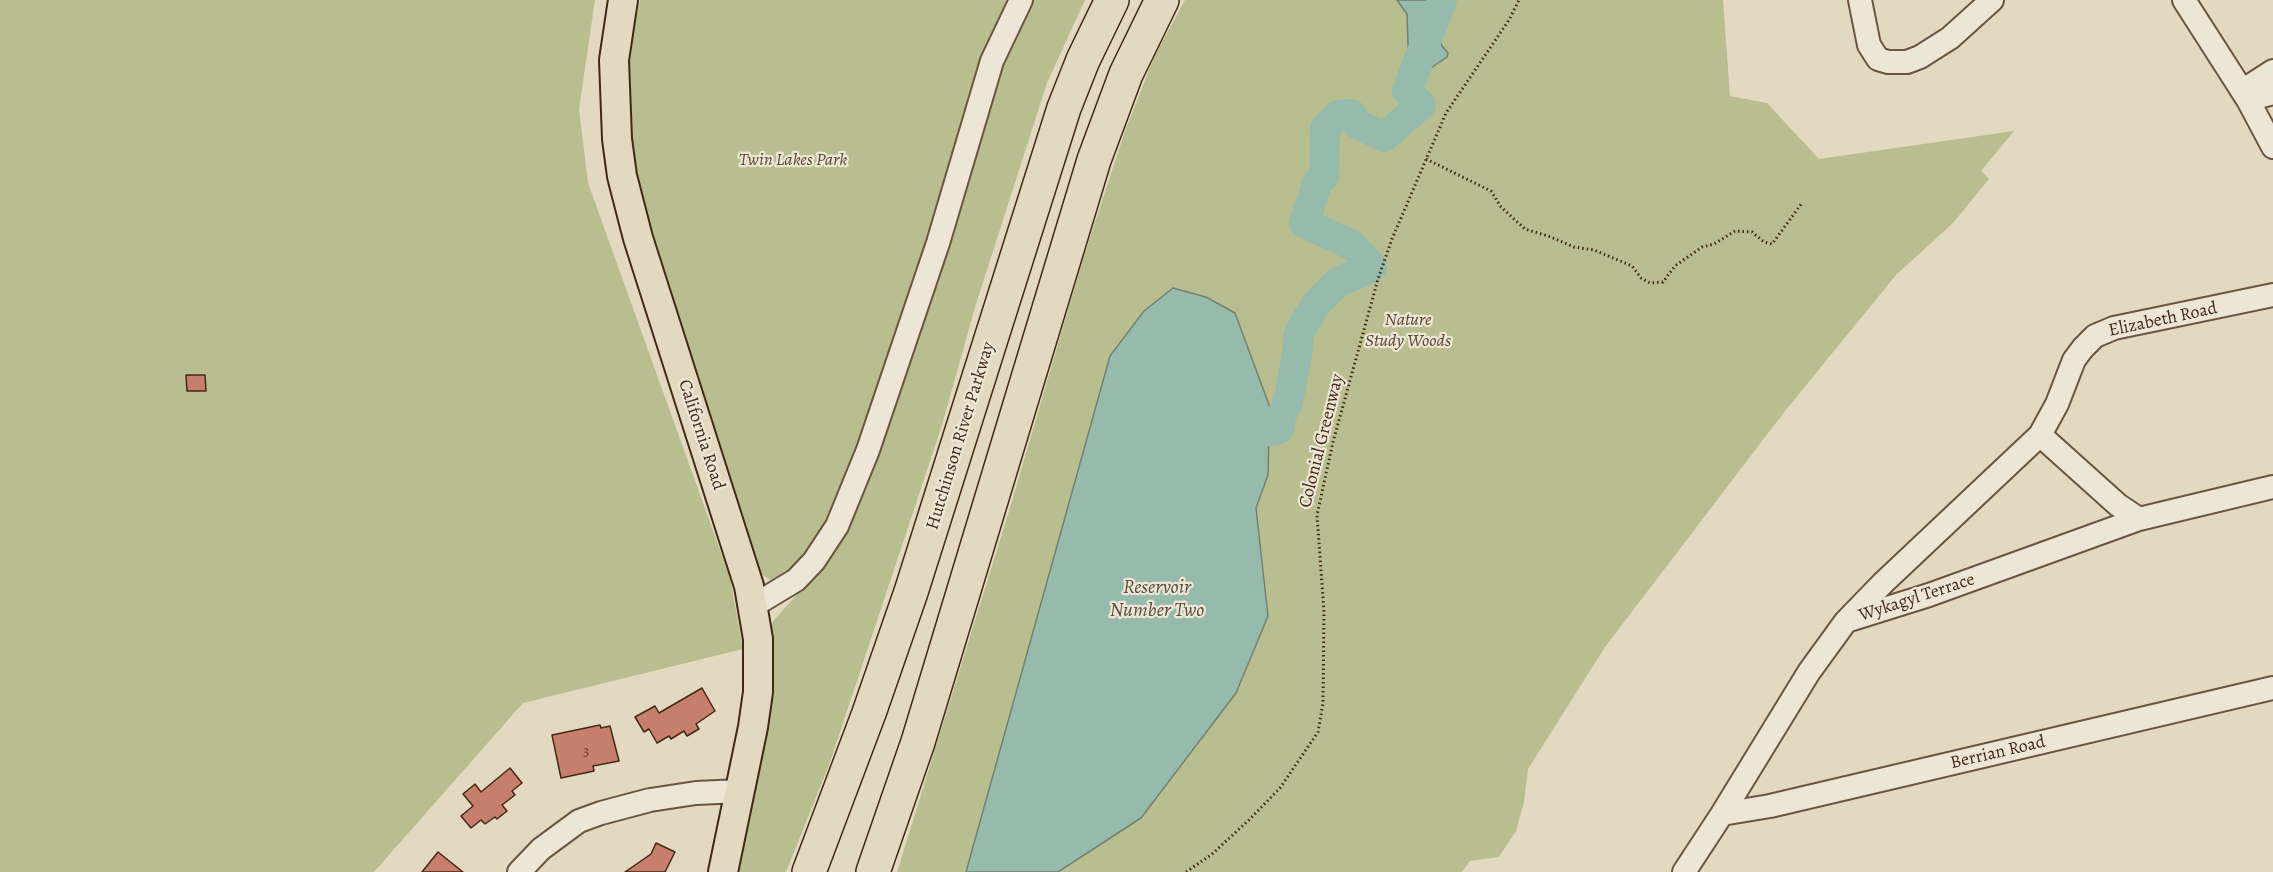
<!DOCTYPE html>
<style>
body{margin:0}
canvas{display:block;background:#e3d9c0}
</style>
<canvas width="2273" height="872"></canvas>
<script>
const c = document.querySelector('canvas').getContext('2d');
c.lineJoin = 'round';
function paint(path, color) { c.fillStyle = color; c.fill(path, 'evenodd'); }
const poly = rows => new Path2D(rows.map(r => 'M' + r).join(''));
function stroke(path, color, width, dash) { c.strokeStyle = color; c.lineWidth = width; c.lineCap = dash ? 'butt' : 'round'; c.setLineDash(dash || []); c.stroke(path); }
function write(font, color, halo, rows, align = 'center') {
  c.font = font + ' Alegreya,serif'; c.lineWidth = 4.5; c.setLineDash([]); c.textBaseline = 'middle'; c.strokeStyle = halo; c.fillStyle = color; for (const [text, x, y, turn = 0] of rows) {
    c.save(); c.translate(x, y); c.rotate((+turn || 0) * Math.PI / 180); c.textAlign = isNaN(turn) ? turn : align; if (halo) c.strokeText(text, 0, 0); c.fillText(text, 0, 0); c.restore();
  }
}
const green = poly([
 [0,0,595,0,579,109,588,183,730,578,743,649,523,703,374,872,0,872],
 [640,0,1085,0,1047,83,976,304,942,425,829,765,786,872,734,872,767,633,774,620,828,560,849,523,842,491,816,540,788,573,770,580,755,570,642,219,631,165,627,63],
 [1185,0,1723,0,1730,96,1767,103,1819,159,2014,131,1981,171,1989,179,1953,223,1896,275,1785,411,1605,647,1528,769,1524,802,1516,831,1499,857,1470,861,1462,872,897,872,1009,511,1083,259,1125,131,1155,55]
]);
const water = poly([
 [1397,0,1450,0,1445,16,1434,24,1442,46,1448,53,1447,57,1412,81,1409,75,1407,14,1397,0],
 [1173,288,1206,297,1235,313,1272,413,1269,431,1268,475,1256,508,1268,616,1236,693,1141,818,1058,872,966,872,1110,356,1144,311,1173,288]
]);
const river = poly([
 [1269,431,1279,429,1281,416,1288,403,1298,348,1298,336,1305,322,1318,302,1337,283,1372,267,1352,245,1304,223,1318,182,1324,176,1325,129,1338,115,1351,114,1357,124,1384,137,1421,105,1407,91,1442,0]
]);
const building = poly([
 [186,375,205,375,206,391,187,391,186,375],
 [702,688,715,711,696,724,699,729,687,736,684,731,671,739,669,736,657,743,649,729,644,732,635,717,655,706,659,713,702,688],
 [600,725,601,728,610,726,619,761,593,766,594,771,561,778,552,735,600,725],
 [510,768,522,783,512,791,515,795,502,805,507,811,497,819,495,817,485,824,481,820,471,828,461,816,473,806,463,794,475,784,481,792,510,768],
 [656,843,675,852,665,872,625,872,651,854,656,843],
 [438,852,463,872,422,872,438,852]
]);
const path = poly([
 [1426,159,1491,191,1501,207,1525,229,1551,237,1574,247,1594,250,1632,266,1641,278,1650,283,1663,282,1675,266,1702,247,1714,244,1735,231,1752,232,1764,242,1772,244,1802,203],
 [1186,872,1211,855,1250,819,1280,788,1318,732,1323,703,1324,612,1317,515,1333,442,1378,279,1392,239,1446,113,1509,20,1519,0]
]);
const minor = poly([
 [1860,0,1869,45,1878,59,1888,62,1907,62,1920,57,1950,38,1992,0],
 [2184,0,2248,100,2273,147],
 [2242,91,2273,71],
 [2248,100,2273,93],
 [2040,435,2118,505,2139,519],
 [753,606,796,580,814,561,837,526,868,450,938,243,992,61,1021,0],
 [1849,618,1883,583,2040,435,2057,404,2074,360,2083,348,2095,336,2114,328,2273,295],
 [1722,814,1770,806,2273,688],
 [519,872,541,849,579,821,601,813,650,800,696,793,740,791],
 [1684,872,1722,814,1809,672,1846,621,1929,595,2139,519,2273,487]
]);
const major = poly([
 [623,0,614,60,617,139,622,176,638,238,749,586,758,639,758,692,753,727,723,872]
]);
const highway = poly([
 [809,872,869,713,911,592,1064,108,1083,60,1112,0],
 [873,872,918,742,1094,160,1126,74,1162,0]
]);
const numberNames = [
 ["3",586,752]
];
const parkNames = [
 ["Twin Lakes Park",793,161],
 ["Nature",1408,321],
 ["Study Woods",1408,342]
];
const streetNames = [
 ["Elizabeth Road",2163,320,-12],
 ["California Road",701,435,72],
 ["Hutchinson River Parkway",961,436,-73],
 ["Colonial Greenway",1322,441,-76],
 ["Wykagyl Terrace",1917,598,-18],
 ["Berrian Road",1998,753,-13]
];
const waterNames = [
 ["Reservoir",1157,588],
 ["Number Two",1157,611]
];
paint(green, '#b8be90');
paint(water, '#96bbad');
stroke(water, '#758170', 1.5);
stroke(river, '#96bbad', 30);
paint(building, '#c77f6d');
stroke(building, '#432915', 1.5);
stroke(minor, '#6b5540', 26);
stroke(major, '#432915', 32);
stroke(highway, '#432915', 36);
stroke(path, '#432915', 3, [1.5, 3]);
stroke(minor, '#ede6d6', 22);
stroke(major, '#e3d9c0', 28);
stroke(highway, '#e3d9c0', 33);
write('15px', '#643e2b', null, numberNames);
write('italic 18px', '#5a472e', '#ede6d6', parkNames);
write('18px', '#432915', '#ede6d6', streetNames);
write('italic 20px', '#584e3b', '#ede6d6', waterNames);
</script>
